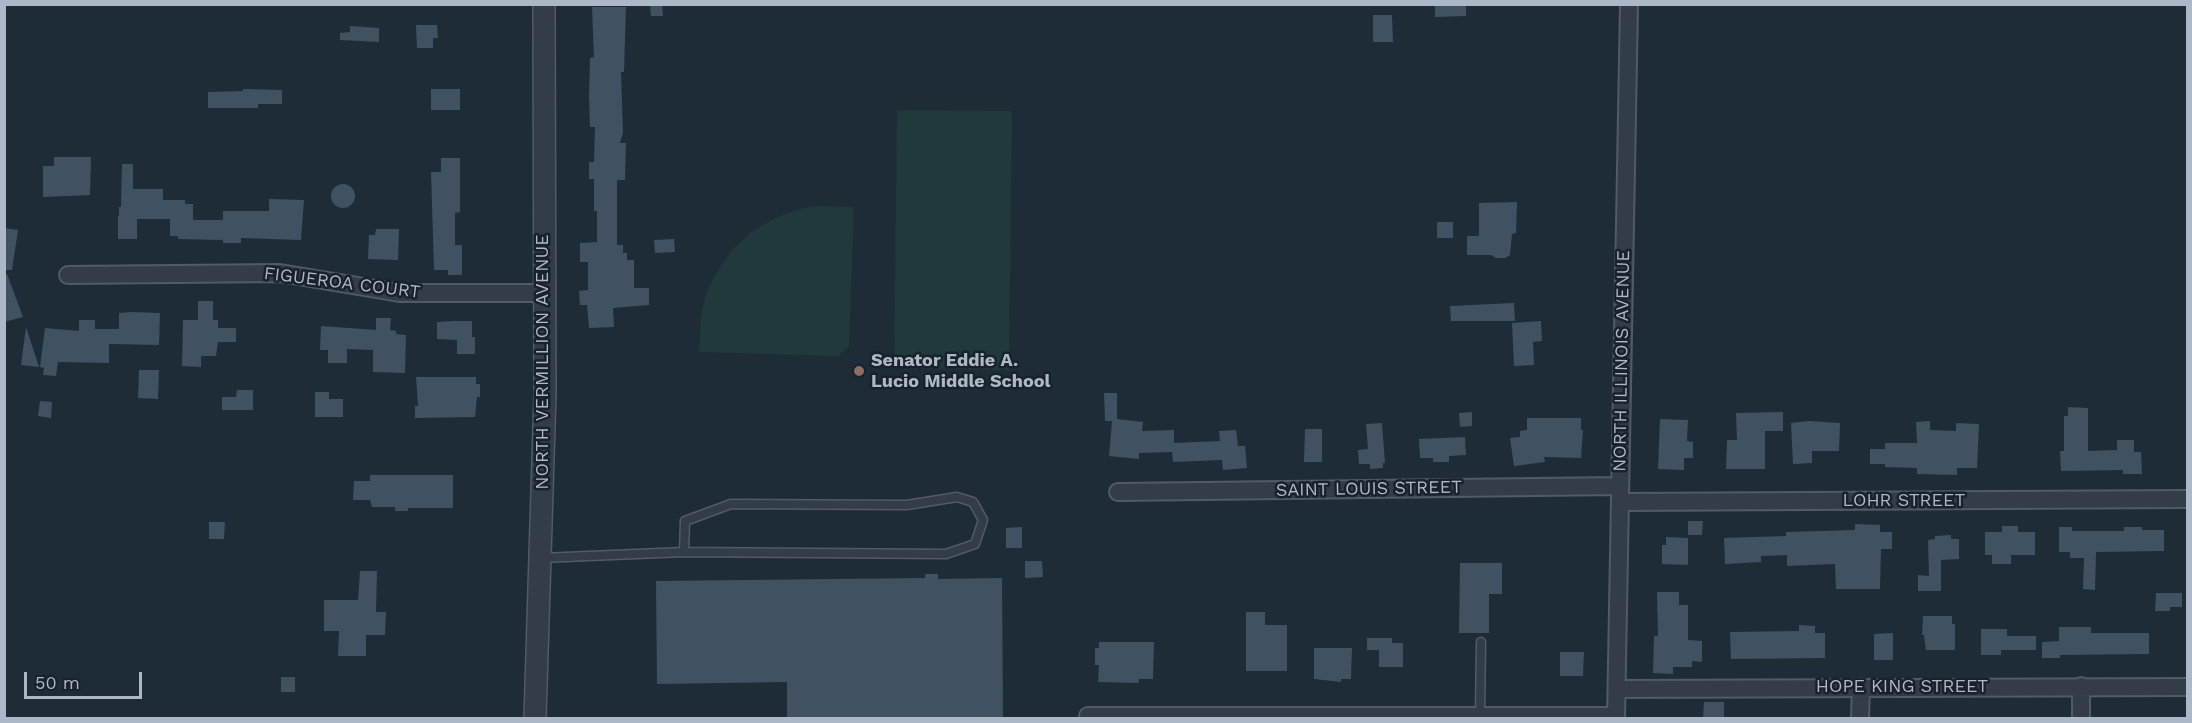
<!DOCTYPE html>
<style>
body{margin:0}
#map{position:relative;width:2192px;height:723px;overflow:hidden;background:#1e2c38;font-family:"Work Sans",sans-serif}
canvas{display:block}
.frame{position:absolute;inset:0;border:6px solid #acb8c6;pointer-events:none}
.scale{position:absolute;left:24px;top:672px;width:118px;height:27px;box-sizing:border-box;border:3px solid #acb8c6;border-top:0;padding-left:8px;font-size:18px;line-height:21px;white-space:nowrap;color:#acb8c6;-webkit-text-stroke:4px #18222d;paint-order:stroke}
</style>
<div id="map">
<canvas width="2192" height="723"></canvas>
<div class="frame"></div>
<div class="scale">50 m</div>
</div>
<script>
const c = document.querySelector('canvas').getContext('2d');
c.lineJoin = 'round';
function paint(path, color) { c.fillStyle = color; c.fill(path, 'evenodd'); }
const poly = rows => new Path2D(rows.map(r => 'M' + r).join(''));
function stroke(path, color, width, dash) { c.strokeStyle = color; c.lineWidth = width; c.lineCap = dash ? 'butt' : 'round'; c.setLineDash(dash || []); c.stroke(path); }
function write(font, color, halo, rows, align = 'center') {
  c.font = font + ' "Work Sans",sans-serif'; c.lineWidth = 5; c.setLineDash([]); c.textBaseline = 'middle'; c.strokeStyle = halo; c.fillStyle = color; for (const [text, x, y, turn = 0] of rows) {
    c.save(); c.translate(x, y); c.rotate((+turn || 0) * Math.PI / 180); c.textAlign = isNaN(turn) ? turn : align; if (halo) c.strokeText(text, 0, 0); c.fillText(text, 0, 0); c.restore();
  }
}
const green = poly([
 [897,110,1012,111,1009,370,894,368],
 [816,206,854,207,849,346,838,356,699,352,701,314,707,291,718,270,732,250,750,233,771,220,796,210]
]);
const building = poly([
 [662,4,663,16,651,16,650,5],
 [1435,4,1466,4,1466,16,1435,17],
 [592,7,626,7,624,72,621,72,623,133,620,143,626,143,625,180,617,180,617,245,623,245,623,253,627,253,627,260,634,260,634,288,649,288,649,305,613,308,614,327,589,328,587,305,580,305,579,291,588,290,588,262,580,262,580,243,597,242,597,211,594,211,594,179,589,179,589,162,594,162,595,127,590,127,589,95,590,58,594,57],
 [1373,15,1392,15,1393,42,1373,42],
 [416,25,437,25,438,38,433,38,433,48,417,48],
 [350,26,379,28,379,42,340,40,340,33,350,32],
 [243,89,282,90,282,104,258,104,258,108,208,108,208,92,243,91],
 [431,89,460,89,460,110,431,110],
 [54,157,91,157,90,195,43,197,43,166,54,166],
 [441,158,460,158,460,212,455,213,455,245,462,245,462,275,448,275,448,270,434,270,431,172,441,172],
 [122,164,133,164,133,189,163,189,163,200,185,200,185,204,193,204,193,220,223,220,223,211,269,211,269,199,304,200,301,240,241,238,241,243,223,243,223,240,178,239,178,236,170,236,170,219,137,219,137,239,118,239,118,216,119,216,119,207,121,207],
 '331 196a12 12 0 1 1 24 0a12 12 0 1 1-24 0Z',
 [1517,202,1516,233,1512,234,1510,255,1505,258,1496,258,1491,255,1467,255,1467,236,1479,236,1479,203],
 [1437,222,1453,222,1453,238,1437,238],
 [4,228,18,230,12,270,4,270],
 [376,229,399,229,398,260,368,259,369,235,375,235],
 [674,239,675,252,655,253,654,240],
 [4,274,7,274,23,317,4,322],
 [198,301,213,301,213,320,218,320,218,328,236,328,236,342,218,342,216,356,201,356,201,367,182,366,183,320,198,320],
 [1514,303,1515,321,1451,321,1450,306],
 [131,312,160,313,159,345,109,344,109,363,58,362,56,376,43,375,44,368,40,367,45,328,79,331,79,320,95,320,95,329,119,329,119,313],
 [376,318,391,318,390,330,396,331,396,334,406,335,405,373,373,372,373,350,347,349,347,363,328,363,328,350,320,350,321,326,376,330],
 [454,321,472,321,472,337,475,337,475,354,457,354,457,340,437,339,437,322],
 [1541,321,1542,341,1533,342,1534,365,1514,366,1512,323],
 [26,327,39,367,21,365],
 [139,370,159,370,158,399,138,398],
 [416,377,476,377,476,384,480,384,480,397,477,397,475,417,415,418,415,406,418,406],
 [237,390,253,390,253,410,222,410,222,397,236,397],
 [315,392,329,392,329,399,343,399,343,417,315,417],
 [1104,393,1117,393,1117,419,1143,422,1142,431,1174,430,1174,443,1220,441,1219,431,1236,430,1238,446,1245,446,1247,468,1223,470,1222,460,1173,462,1172,452,1139,453,1139,459,1109,456,1112,421,1105,421],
 [40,401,52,402,51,418,38,416],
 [2068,407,2088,408,2088,451,2117,450,2117,440,2134,440,2134,452,2141,452,2142,474,2123,474,2123,470,2061,471,2060,451,2064,451,2064,416,2068,416],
 [1472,412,1472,426,1460,427,1459,413],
 [1783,412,1783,431,1765,431,1765,469,1726,469,1727,440,1737,440,1736,413],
 [1527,418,1581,418,1581,430,1583,430,1581,458,1544,457,1545,462,1514,466,1510,438,1520,437,1520,431,1527,430],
 [1660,419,1688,420,1687,441,1693,442,1693,458,1684,458,1684,470,1658,469],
 [1809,421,1840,423,1839,451,1812,451,1812,463,1793,464,1791,423],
 [1930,421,1930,430,1956,431,1956,423,1979,424,1977,468,1957,468,1957,475,1917,474,1917,468,1885,467,1885,464,1870,464,1870,449,1885,449,1885,443,1917,443,1916,422],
 [1382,423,1385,463,1383,463,1383,468,1370,469,1370,464,1359,464,1358,450,1368,449,1366,424],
 [1305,429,1322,429,1322,462,1304,462],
 [1465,437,1466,455,1449,456,1449,462,1433,462,1433,458,1420,458,1419,439],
 [370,475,453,475,453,508,408,508,408,511,395,511,395,507,372,507,370,500,353,500,354,481,370,481],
 [1688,521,1703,521,1702,535,1688,535],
 [209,522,225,522,224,539,209,539],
 [1855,524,1880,525,1880,532,1892,532,1892,549,1881,549,1880,589,1836,589,1835,564,1787,566,1787,555,1761,556,1761,562,1725,564,1724,538,1786,536,1786,532,1855,530],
 [2002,526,2018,526,2018,532,2035,532,2035,555,2011,555,2011,564,1992,564,1992,555,1985,555,1985,532,2002,532],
 [1022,527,1022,548,1006,548,1006,528],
 [2059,527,2072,527,2072,531,2124,531,2124,527,2142,527,2142,530,2164,530,2164,551,2096,552,2095,590,2083,589,2084,558,2070,558,2070,552,2059,552],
 [1951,535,1951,539,1959,539,1959,559,1941,560,1941,591,1918,591,1918,575,1929,576,1928,540,1935,539,1935,536],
 [1666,537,1688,538,1688,565,1662,564,1662,545,1666,545],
 [1025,561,1042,561,1043,577,1025,578],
 [1460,563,1502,563,1502,594,1489,594,1489,633,1459,633],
 [360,571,377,571,376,612,386,612,385,635,366,635,366,656,338,656,339,631,324,631,324,600,358,600],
 [925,574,938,574,938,579,1002,578,1003,717,787,718,787,682,657,684,656,581,925,578],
 [1657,592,1679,592,1679,605,1688,605,1688,640,1702,641,1702,662,1692,661,1692,667,1673,667,1673,674,1653,673,1654,636,1658,636],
 [2156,593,2182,593,2182,607,2170,607,2170,611,2155,611],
 [1246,612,1265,612,1265,625,1287,625,1287,671,1246,671],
 [1923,616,1952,616,1952,624,1955,624,1955,650,1926,650,1924,635,1922,635],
 [1799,625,1815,626,1815,633,1825,633,1825,658,1731,659,1730,632,1799,631],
 [2059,627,2091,627,2091,633,2149,633,2149,654,2060,655,2060,658,2042,658,2042,642,2059,641],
 [1981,629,2007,629,2007,636,2036,636,2036,650,2001,650,2001,655,1981,655],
 [1893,633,1893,660,1874,660,1874,634],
 [1367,638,1392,638,1392,643,1403,643,1403,667,1379,667,1379,650,1367,650],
 [1099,642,1154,642,1153,679,1139,679,1139,683,1098,682,1099,665,1095,665,1095,648,1099,648],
 [1314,648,1352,648,1351,679,1341,679,1341,682,1314,679],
 [1560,652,1584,652,1583,676,1560,676],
 [281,677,295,677,295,692,281,692],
 [1704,702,1724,702,1724,718,1703,718]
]);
const service = poly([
 [541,558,684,552,685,521,731,504,907,505,957,497,973,502,983,520,975,544,946,554,684,552],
 [1480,716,1481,642]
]);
const minor = poly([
 [68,275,280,273,400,293,544,293],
 [1118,492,1620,486],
 [1620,502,2188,499],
 [2081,686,2081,718],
 [1617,689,2188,687],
 [1088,716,1616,716],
 [1616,718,1629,4],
 [1860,718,1861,687]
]);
const tertiary = poly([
 [535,718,545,394,544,4]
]);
const markers = [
 [859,371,6,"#8d6e63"]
];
const streetNames = [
 ["FIGUEROA COURT",342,283,7],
 ["NORTH ILLINOIS AVENUE",1622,361,-89],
 ["NORTH VERMILLION AVENUE",543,362,-90],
 ["SAINT LOUIS STREET",1369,489,-1],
 ["LOHR STREET",1904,501],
 ["HOPE KING STREET",1902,687]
];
const poiNames = [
 ["Senator Eddie A.",871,361],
 ["Lucio Middle School",871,382]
];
paint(green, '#20393a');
paint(building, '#415161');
stroke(service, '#505b67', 11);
stroke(minor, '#505b67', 20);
stroke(tertiary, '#505b67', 24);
stroke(service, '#323d49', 8);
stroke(minor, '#323d49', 16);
stroke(tertiary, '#323d49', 21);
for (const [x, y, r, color] of markers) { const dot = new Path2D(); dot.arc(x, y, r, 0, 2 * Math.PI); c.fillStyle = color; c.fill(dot); stroke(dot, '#18222d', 2); }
write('18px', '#acb8c6', '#18222d', streetNames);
write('bold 18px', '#acb8c6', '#18222d', poiNames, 'left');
</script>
